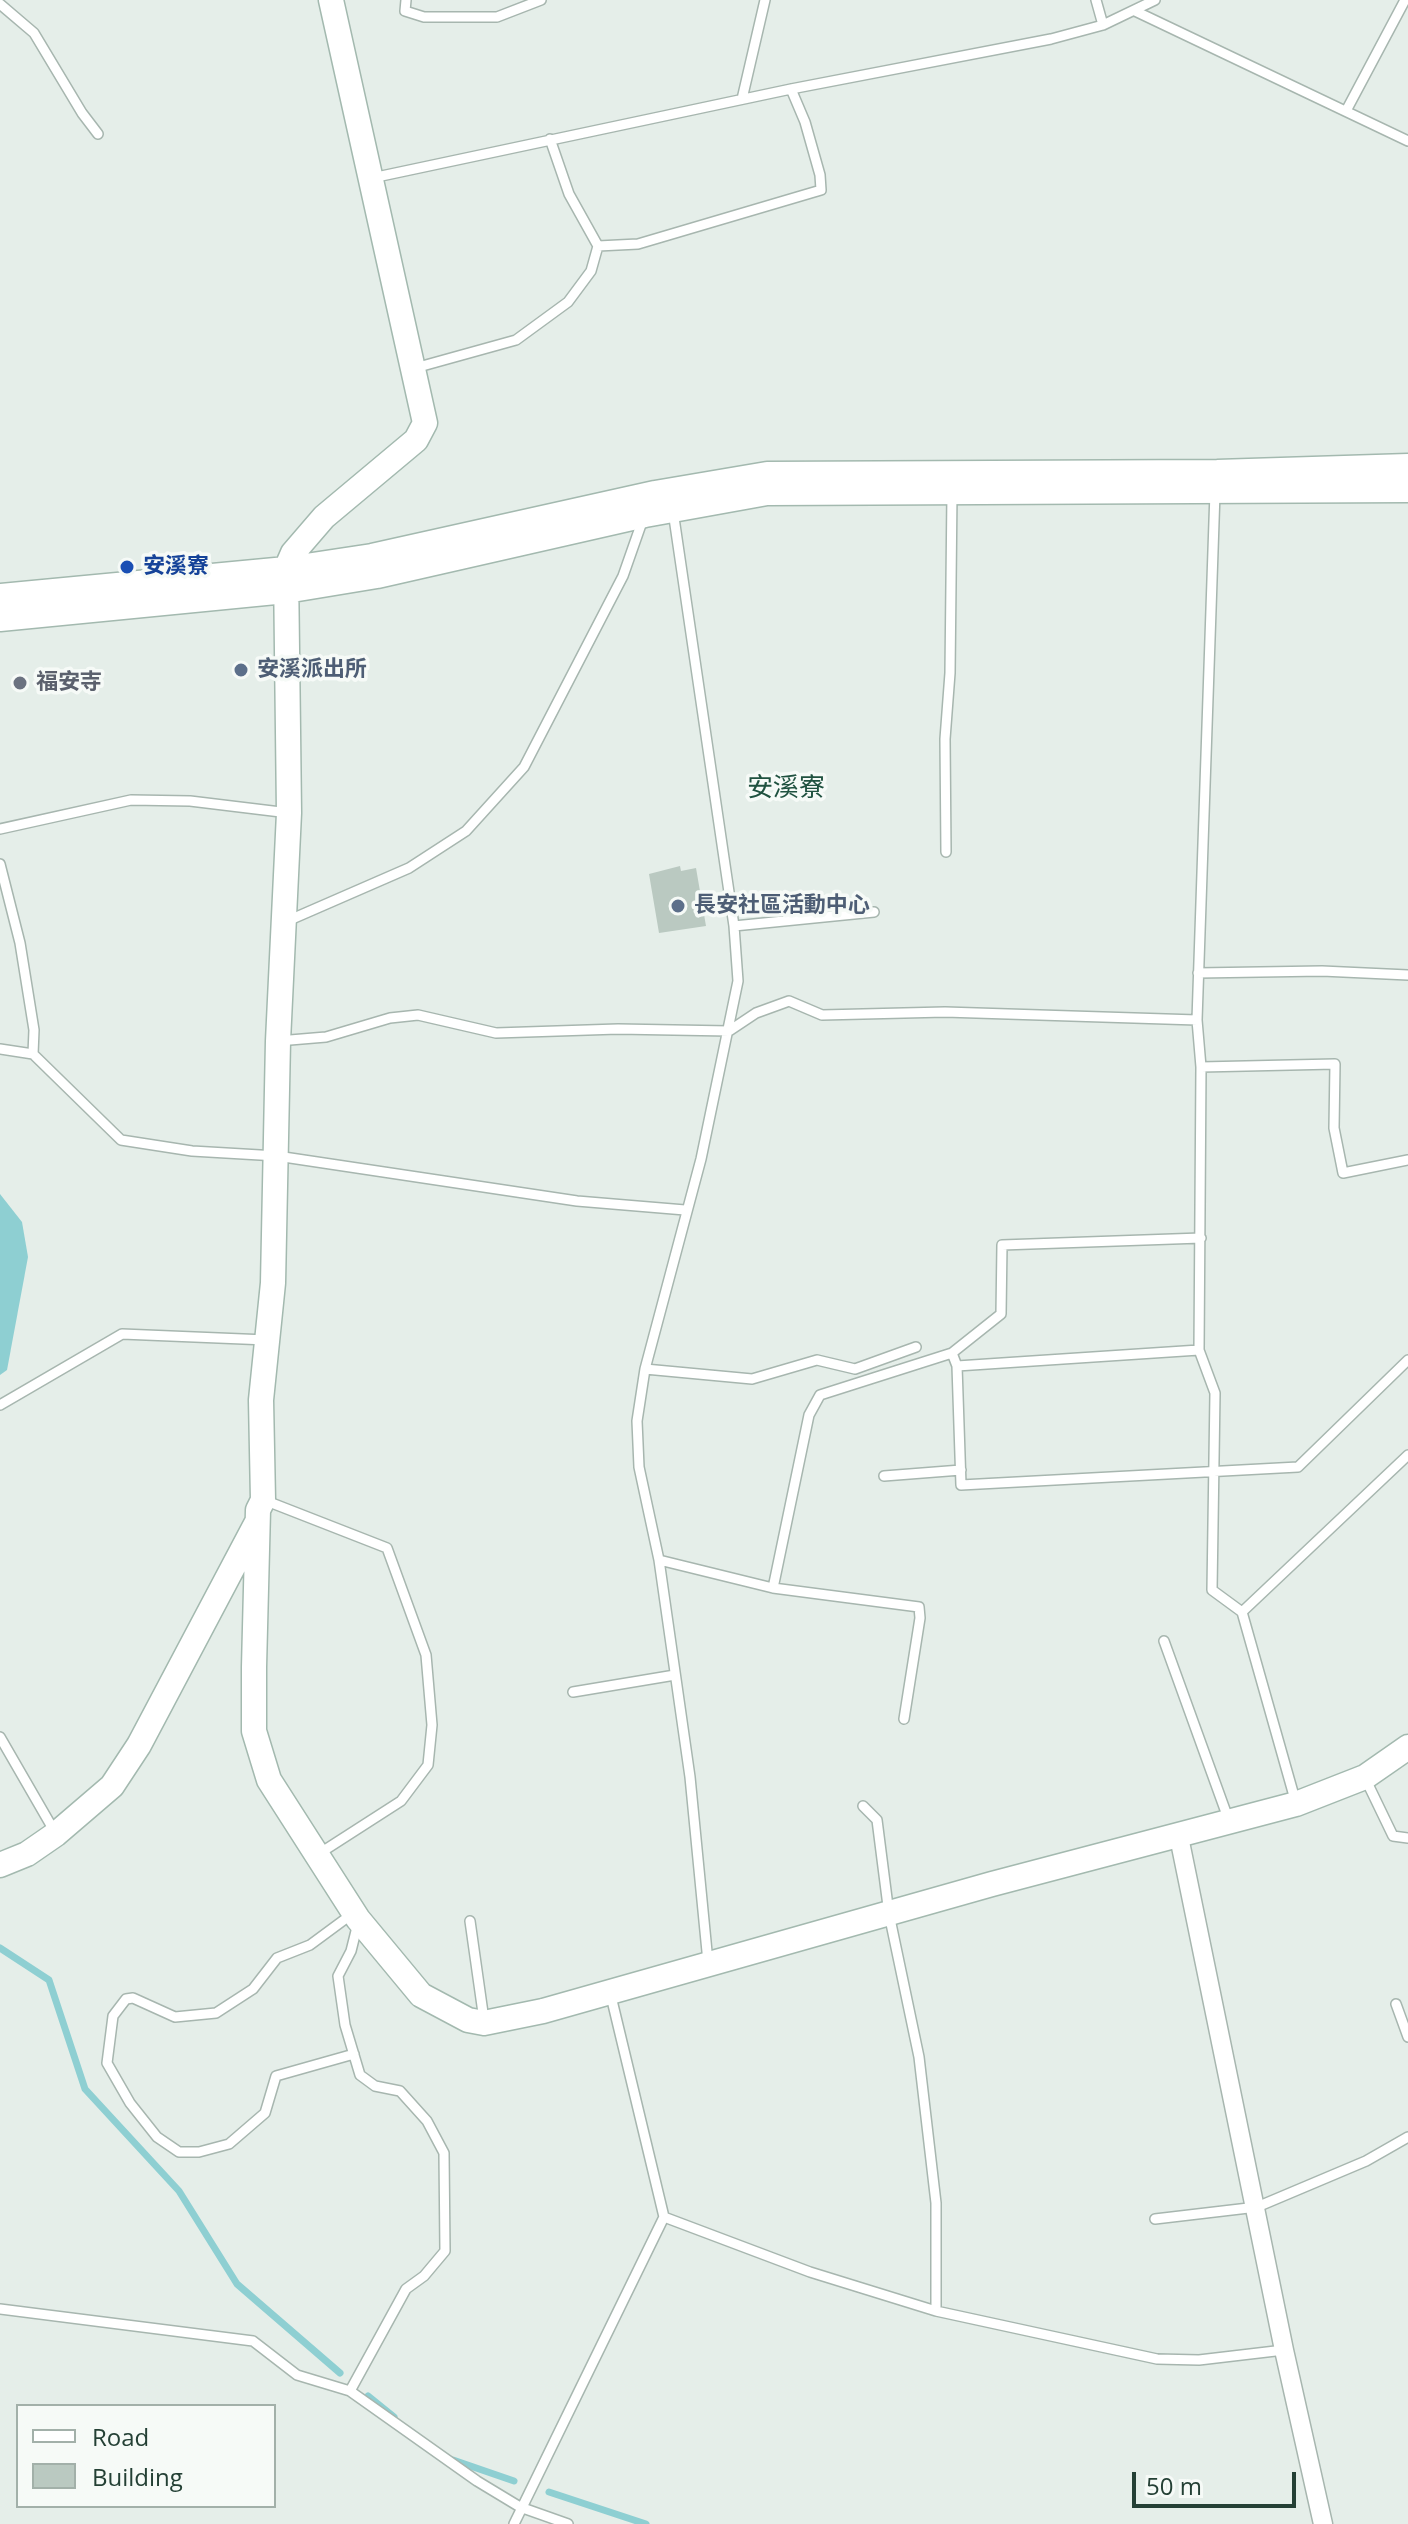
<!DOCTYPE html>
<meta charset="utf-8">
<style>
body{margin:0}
#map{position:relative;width:1408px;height:2524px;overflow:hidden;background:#e5eee9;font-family:"Open Sans",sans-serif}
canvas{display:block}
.legend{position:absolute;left:16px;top:2404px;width:260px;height:104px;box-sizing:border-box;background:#f6faf7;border:2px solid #a2b0a9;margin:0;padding:10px 14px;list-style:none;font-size:24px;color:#244035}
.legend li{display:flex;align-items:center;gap:16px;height:40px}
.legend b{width:40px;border:2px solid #a2b0a9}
.scale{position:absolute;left:1132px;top:2472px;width:164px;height:36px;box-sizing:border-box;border:4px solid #244035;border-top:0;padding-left:10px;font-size:24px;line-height:28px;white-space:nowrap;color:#244035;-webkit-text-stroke:6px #f6faf7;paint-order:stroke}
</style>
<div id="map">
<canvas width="1408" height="2524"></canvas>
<ul class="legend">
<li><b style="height:10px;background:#fff"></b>Road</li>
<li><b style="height:22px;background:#bac9c1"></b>Building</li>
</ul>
<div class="scale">50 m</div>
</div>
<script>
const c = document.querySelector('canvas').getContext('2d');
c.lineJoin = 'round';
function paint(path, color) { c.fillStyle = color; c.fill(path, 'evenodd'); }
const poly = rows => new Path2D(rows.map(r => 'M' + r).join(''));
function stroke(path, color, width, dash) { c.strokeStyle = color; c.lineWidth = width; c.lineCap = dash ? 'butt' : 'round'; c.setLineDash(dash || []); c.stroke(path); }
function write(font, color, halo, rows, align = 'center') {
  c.font = font + ' "Open Sans","Noto Sans TC",sans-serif'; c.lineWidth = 7; c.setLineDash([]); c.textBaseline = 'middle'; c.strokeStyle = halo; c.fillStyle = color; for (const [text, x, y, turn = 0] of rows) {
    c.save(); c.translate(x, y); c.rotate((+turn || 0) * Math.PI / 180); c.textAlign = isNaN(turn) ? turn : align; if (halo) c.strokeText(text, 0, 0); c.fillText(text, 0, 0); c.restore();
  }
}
const water = poly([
 [0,1194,22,1222,28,1257,7,1370,0,1375]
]);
const stream = poly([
 [0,1948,49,1980,85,2089,179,2191,237,2284,340,2373],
 [368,2396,394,2417],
 [453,2460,514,2481],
 [549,2492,646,2524]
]);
const building = poly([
 [680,866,681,871,696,868,706,926,659,933,649,874]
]);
const lane = poly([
 [406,0,405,11,424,17,497,17,541,0],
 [1096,0,1103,25],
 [0,4,34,33,82,113,98,134],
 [1135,11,1408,141],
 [742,99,765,0],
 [1346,111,1405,0],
 [550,139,569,194,598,246],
 [372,178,791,89,1051,39,1103,25,1155,0],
 [415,368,516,340,568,302,591,271,598,246,638,244,821,190,820,175,805,122,791,89],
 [1215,492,1197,1020,1201,1067,1199,1350,1215,1393,1212,1590,1242,1612,1296,1803],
 [673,511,734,926,738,981,701,1159,645,1369,637,1421,639,1467,659,1560,690,1777,708,1962],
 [0,829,131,800,190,801,289,813],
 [946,852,945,739,950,673,952,493],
 [0,864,20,943,34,1030,33,1054,121,1140,192,1151,277,1156,577,1201,685,1210],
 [285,922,409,868,466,831,524,767,623,576,643,519],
 [734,926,874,912],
 [1198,973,1322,971,1408,975],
 [278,1041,326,1037,390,1018,418,1015,496,1033,618,1029,729,1031,756,1013,789,1001,822,1015,945,1012,1197,1020],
 [0,1049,33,1054],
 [1201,1067,1335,1064,1334,1128,1343,1173,1408,1160],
 [1199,1350,957,1366,961,1485,1298,1467,1408,1360],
 [952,1353,1001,1314,1002,1245,1201,1238],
 [645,1369,752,1379,817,1360,855,1369,916,1347],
 [0,1405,122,1334,267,1340],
 [884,1476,961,1470],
 [264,1500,387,1548,426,1655,432,1725,428,1765,401,1801,317,1855],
 [659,1560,773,1588,919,1607,920,1618,904,1719],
 [773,1588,809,1415,820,1395,952,1353,957,1366],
 [1242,1612,1408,1455],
 [1164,1641,1228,1818],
 [573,1692,675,1675],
 [0,1737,56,1834],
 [1366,1780,1393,1836,1408,1838],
 [863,1806,877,1820,889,1914,919,2057,936,2203,936,2311],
 [352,1914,310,1945,277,1958,253,1989,216,2013,175,2017,133,1998,126,1999,113,2016,107,2063,130,2103,157,2137,179,2152,199,2152,229,2144,265,2113,276,2076,354,2054],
 [470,1921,484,2020],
 [610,1992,664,2217,810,2272,936,2311,1157,2359,1199,2360,1284,2350],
 [1396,2004,1408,2037],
 [1155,2219,1257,2207,1366,2161,1408,2137],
 [0,2309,253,2341,297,2375,350,2391,477,2481,520,2507,568,2524],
 [350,2391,406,2289,424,2276,445,2251,444,2153,427,2121,400,2091,375,2086,360,2075,345,2025,338,1976,351,1951,358,1923],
 [514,2524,664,2217]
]);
const street = poly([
 [1179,1837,1284,2350,1323,2524]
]);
const secondary = poly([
 [331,0,425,423,416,440,324,517,293,553,286,569,289,813,278,1041,273,1283,261,1400,263,1500,258,1510,254,1667,254,1731,269,1780,358,1919,421,1995,468,2020,484,2023,543,2011,992,1884,1296,1804,1365,1777,1408,1747],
 [0,596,286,569,372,556,655,493,767,474,1217,472,1408,466],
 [0,619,286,591,377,576,645,515,767,493,1408,490],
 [0,1865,27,1854,56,1834,112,1786,139,1745,257,1522]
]);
const markers = [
 [127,567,8,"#1a4fb4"],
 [241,670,8,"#5c6f8a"],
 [20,683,8,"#6b7280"],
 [678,906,8,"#5c6f8a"]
];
const transitNames = [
 ["安溪寮",143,567]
];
const serviceNames = [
 ["安溪派出所",257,670],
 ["長安社區活動中心",694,906]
];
const worshipNames = [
 ["福安寺",36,683]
];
const quarterNames = [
 ["安溪寮",786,789]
];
paint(water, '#8ecfd2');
stroke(stream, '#8ecfd2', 7);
paint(building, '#bac9c1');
stroke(lane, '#a7b6af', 12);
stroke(street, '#a7b6af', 21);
stroke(secondary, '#a3b9af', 27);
stroke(lane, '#fff', 9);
stroke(street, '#fff', 18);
stroke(secondary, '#fff', 24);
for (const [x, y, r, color] of markers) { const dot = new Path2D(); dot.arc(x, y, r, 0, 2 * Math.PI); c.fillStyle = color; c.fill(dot); stroke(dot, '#f6faf7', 3); }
write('bold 22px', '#164399', '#f6faf7', transitNames, 'left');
write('bold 22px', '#4e5e75', '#f6faf7', serviceNames, 'left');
write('bold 22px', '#5b616d', '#f6faf7', worshipNames, 'left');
write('26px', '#205240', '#f6faf7', quarterNames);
</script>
